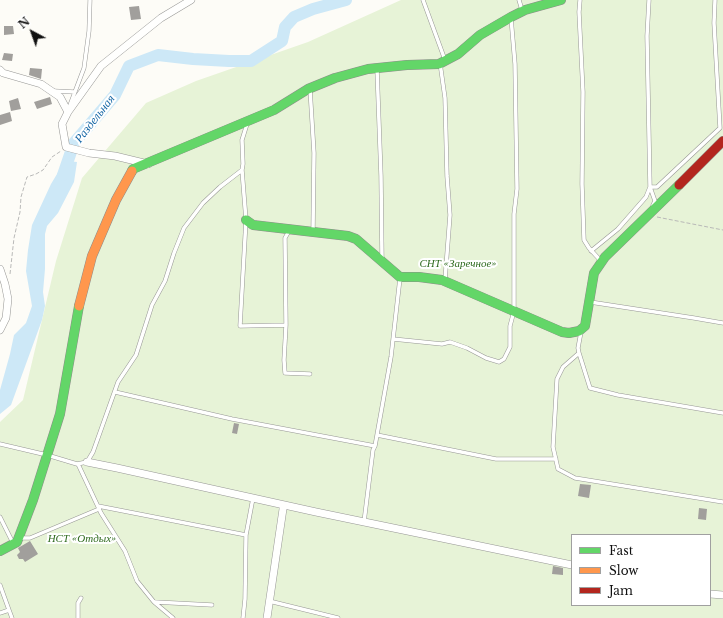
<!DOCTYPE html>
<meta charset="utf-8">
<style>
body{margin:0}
#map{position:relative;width:723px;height:618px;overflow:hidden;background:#fdfcf7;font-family:"Libre Baskerville",serif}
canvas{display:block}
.legend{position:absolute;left:571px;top:534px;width:140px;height:72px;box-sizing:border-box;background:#fff;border:1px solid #a0a0a0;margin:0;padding:5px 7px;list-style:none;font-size:12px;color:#111}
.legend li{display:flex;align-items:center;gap:8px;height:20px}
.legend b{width:20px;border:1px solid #a0a0a0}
.north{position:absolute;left:12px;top:12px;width:40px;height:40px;-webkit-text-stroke:3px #fff;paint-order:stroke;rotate:319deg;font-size:11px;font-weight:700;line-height:16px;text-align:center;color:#111}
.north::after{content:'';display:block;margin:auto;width:14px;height:18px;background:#111;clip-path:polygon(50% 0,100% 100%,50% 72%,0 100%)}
</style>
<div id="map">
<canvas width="723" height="618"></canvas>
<ul class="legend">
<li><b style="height:5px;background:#63d668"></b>Fast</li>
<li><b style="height:5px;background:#ff974d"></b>Slow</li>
<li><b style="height:5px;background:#b3261e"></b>Jam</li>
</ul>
<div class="north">N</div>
</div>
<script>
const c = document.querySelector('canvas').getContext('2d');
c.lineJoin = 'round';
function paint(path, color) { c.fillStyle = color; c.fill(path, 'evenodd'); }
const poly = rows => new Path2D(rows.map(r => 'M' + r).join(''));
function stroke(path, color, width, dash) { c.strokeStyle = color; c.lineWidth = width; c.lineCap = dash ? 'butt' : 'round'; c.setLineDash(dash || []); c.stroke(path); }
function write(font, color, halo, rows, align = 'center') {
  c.font = font + ' "Libre Baskerville",serif'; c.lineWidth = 4; c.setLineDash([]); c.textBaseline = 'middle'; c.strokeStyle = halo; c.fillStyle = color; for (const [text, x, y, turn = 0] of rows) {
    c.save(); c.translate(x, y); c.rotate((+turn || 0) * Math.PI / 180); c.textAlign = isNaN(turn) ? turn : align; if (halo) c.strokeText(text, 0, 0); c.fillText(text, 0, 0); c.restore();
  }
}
const green = poly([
 [401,0,723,0,723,618,0,618,0,422,23,400,56,261,82,178,146,103,196,81,308,42],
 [572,535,710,535,710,605,572,605]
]);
const water = poly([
 [68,161,77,162,74,182,58,213,47,226,45,234,45,269,43,292,45,306,42,320,11,405,0,414,0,390,10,354,14,335,26,323,32,306,26,271,28,250,32,225,51,184,60,169]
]);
const river = poly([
 [63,175,74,143,115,95,129,66,158,55,193,59,229,61,251,61,282,41,285,27,294,17,313,9,346,0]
]);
const building = poly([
 [139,6,141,19,131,20,129,7],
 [4,26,13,26,14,34,4,35],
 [4,53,13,54,12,61,2,60],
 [30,68,42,69,41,79,29,75],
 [50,97,52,104,37,109,34,102],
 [18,98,21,109,11,111,9,101],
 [10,112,12,121,0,125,0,115],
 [234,423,239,424,237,434,232,433],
 [580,484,591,485,589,498,578,496],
 [699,508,707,509,706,520,698,519],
 [30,541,38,554,25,562,23,559,19,559,17,555,20,552,18,548],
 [553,566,563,568,563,575,552,574]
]);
const path = poly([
 [657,217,723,230],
 [10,274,14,238,20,212,21,197,27,177,36,174,43,170,52,157,61,151]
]);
const lane = poly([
 [423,0,445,60],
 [519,0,522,10],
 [580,0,579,12,583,92,582,184,584,240,589,248,601,261],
 [649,0,647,36,650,187,657,187,720,128,714,23,715,0],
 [440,63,445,98,447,176,450,215,445,280],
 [377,69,381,176,382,259],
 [310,89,314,153,313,231],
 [54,91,75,92],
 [70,105,84,68,89,31,90,0],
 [242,170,243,164,242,140,247,124],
 [650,187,655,201,653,205],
 [591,251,618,229,646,197,650,187],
 [590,302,694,318,723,323],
 [286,325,284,360,285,373,310,374],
 [393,339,442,344,450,342,467,348,486,358,499,362,504,359,510,347,510,326,514,311,514,214,517,189,515,64,511,18],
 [579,353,578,348,581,332],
 [115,392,232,419,375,446],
 [723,413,618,395,590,388,579,353,563,367,557,379,553,447,558,469,575,478,723,502],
 [377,435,496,459,556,459],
 [0,444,47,455,77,464,87,462,93,452,118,382,136,355,152,305,165,281,174,253,184,228,203,203,220,187,242,170,246,220,240,326,286,325,285,238,289,231],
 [78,464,101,513,125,551,137,581,154,602,173,618],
 [98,506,246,535],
 [0,517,13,543],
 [364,522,373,450,375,446,391,357,400,278],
 [20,538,30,538,99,509],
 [0,585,9,610,0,613],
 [269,601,338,618],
 [155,602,212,605],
 [9,610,12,618],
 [78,618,78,603,81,598],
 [243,618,245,599,246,535,253,498]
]);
const street = poly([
 [0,70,3,73,41,84,60,97,68,112,62,124,66,147,89,153,115,156,148,164],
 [68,112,101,66,161,18,191,0],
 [0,269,5,284,8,299,6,318,0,330],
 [87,462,117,468,316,512,572,565],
 [710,594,723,595],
 [267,618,283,509,283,505]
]);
const fast = poly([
 [132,171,133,169,274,110,308,89,335,78,368,69,407,65,439,64,458,54,480,35,511,17,525,10,561,0],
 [246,220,253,225,348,236,356,239,400,277,419,277,442,280,562,332,569,333,579,331,585,326,594,273,605,257,679,185],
 [0,551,17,542,33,500,60,414,79,306]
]);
const slow = poly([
 [79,306,92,256,116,200,132,171]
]);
const jam = poly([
 [679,185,723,141]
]);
const parkNames = [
 ["СНТ «Заречное»",458,264],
 ["НСТ «Отдых»",82,539]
];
const waterNames = [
 ["Раздельная",95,119,-52]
];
paint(green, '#e7f3d7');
paint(water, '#cde8f7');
stroke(river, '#cde8f7', 12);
paint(building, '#a19f9c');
stroke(lane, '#979795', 4.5);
stroke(street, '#979795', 8);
stroke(fast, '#8e8d8b', 10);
stroke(slow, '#8e8d8b', 10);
stroke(jam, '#8e8d8b', 10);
stroke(path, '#b9b9b8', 1, [4, 2]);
stroke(lane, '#fffffe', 3.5);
stroke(street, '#fffffe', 7);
stroke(fast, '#63d668', 9);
stroke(slow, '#ff974d', 9);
stroke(jam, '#b3261e', 9);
write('italic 11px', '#2f6b1f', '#fff', parkNames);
write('italic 12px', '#1768a6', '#fff', waterNames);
</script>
